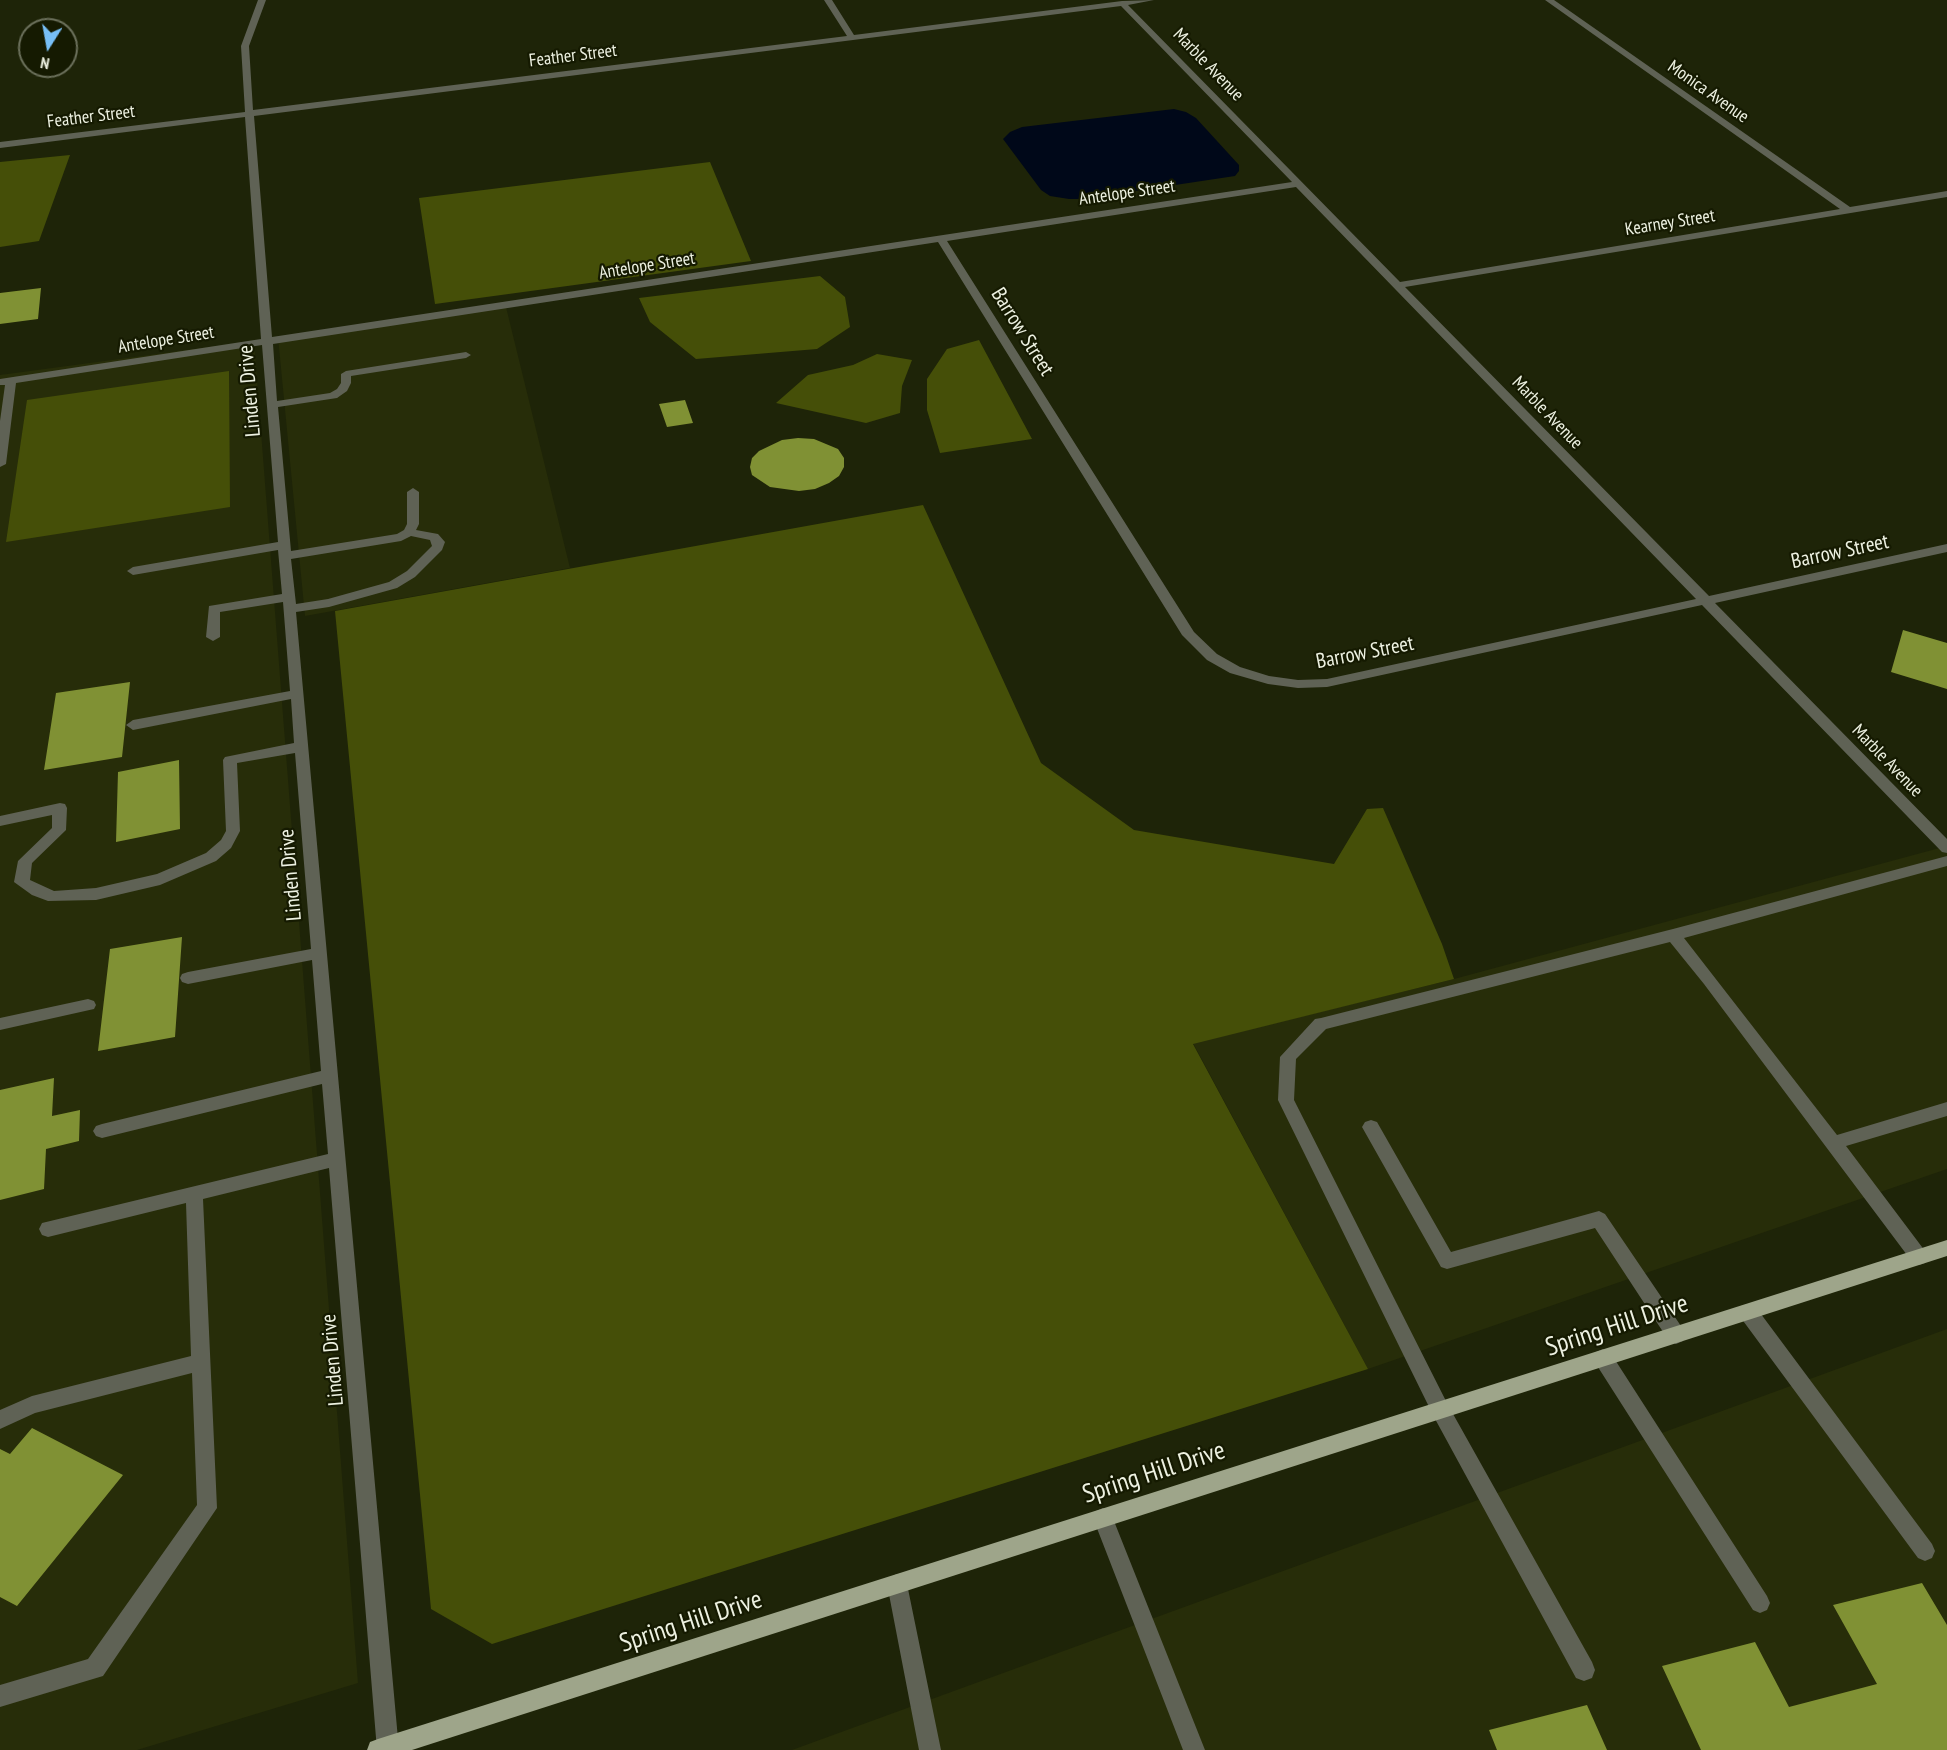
<!DOCTYPE html>
<style>
body{margin:0}
#map{position:relative;width:1947px;height:1750px;overflow:hidden;background:#1e2408;font-family:"PT Sans Narrow",sans-serif}
canvas{display:block}
.north{position:absolute;left:18px;top:18px;width:60px;height:60px;box-sizing:border-box;background:#151a01;border:2px solid #6b705b;border-radius:50%;rotate:191deg;font-size:16px;font-weight:700;line-height:24px;text-align:center;color:#edf1e1}
.north::after{content:'';display:block;margin:auto;width:21px;height:27px;background:#77bff7;clip-path:polygon(50% 0,100% 100%,50% 72%,0 100%)}
</style>
<div id="map">
<canvas width="1947" height="1750"></canvas>
<div class="north">N</div>
</div>
<script>
const c = document.querySelector('canvas').getContext('2d');
c.lineJoin = 'round';
function paint(path, color) { c.fillStyle = color; c.fill(path, 'evenodd'); }
const poly = rows => new Path2D(rows.map(r => 'M' + r).join(''));
function write(font, color, halo, rows, align = 'center') {
  c.font = font + ' "PT Sans Narrow",sans-serif'; c.lineWidth = 4.5; c.setLineDash([]); c.textBaseline = 'middle'; c.strokeStyle = halo; c.fillStyle = color; for (const [text, x, y, turn = 0] of rows) {
    c.save(); c.translate(x, y); c.rotate((+turn || 0) * Math.PI / 180); c.textAlign = isNaN(turn) ? turn : align; if (halo) c.strokeText(text, 0, 0); c.fillText(text, 0, 0); c.restore();
  }
}
const built = poly([
 [505,303,570,568,305,616,278,337],
 [254,341,358,1683,137,1750,0,1750,0,375],
 [1947,846,1947,1169,1368,1369,1193,1043,1454,979],
 [1947,1329,1947,1750,792,1750]
]);
const green = poly([
 [70,155,39,241,0,247,0,162],
 [710,162,751,261,435,304,419,198],
 [820,276,845,297,850,327,817,349,696,359,650,322,639,298],
 [979,340,1032,439,940,453,927,410,927,379,947,349],
 [877,354,912,360,902,386,900,413,866,423,776,403,808,375,853,365],
 [229,371,230,507,6,542,27,400],
 [923,505,1041,763,1134,830,1334,864,1367,809,1383,808,1442,944,1454,979,1193,1044,1368,1369,492,1644,431,1609,335,611]
]);
const water = poly([
 [1174,109,1186,112,1196,118,1239,165,1239,171,1235,176,1082,199,1069,199,1050,196,1041,190,1003,139,1010,132,1022,127]
]);
const building = poly([
 [41,288,38,319,0,324,0,293],
 [685,400,693,423,667,427,659,404],
 [798,438,814,439,838,449,844,458,844,467,839,476,829,483,815,489,799,491,770,487,752,475,750,467,752,458,759,451,782,440],
 [1903,630,1947,643,1947,689,1891,672],
 [130,682,122,757,44,770,56,693],
 [179,760,180,829,116,842,118,772],
 [182,937,175,1037,98,1051,110,949],
 [54,1078,52,1116,80,1110,79,1141,46,1149,44,1189,0,1200,0,1090],
 [32,1428,123,1475,17,1606,0,1597,0,1449,10,1454],
 [1922,1583,1947,1625,1947,1750,1701,1750,1662,1666,1755,1642,1789,1707,1877,1684,1833,1605],
 [1587,1705,1607,1750,1497,1750,1489,1730]
]);
const minor = poly([
 [258,0,266,0,249,46,253,110,847,36,824,0,832,0,854,35,1122,1,1154,0,1128,5,1400,282,1840,209,1545,0,1554,0,1850,207,1947,191,1947,197,1405,287,1709,596,1947,544,1947,552,1715,603,1947,839,1947,853,1942,852,1702,605,1327,687,1298,688,1268,684,1230,673,1207,660,1182,635,938,242,273,344,277,401,330,393,337,389,341,383,341,374,346,371,466,352,471,355,466,358,351,376,351,383,347,391,337,398,278,407,291,551,397,534,404,530,407,524,407,492,413,488,419,492,419,524,416,530,438,534,445,542,442,550,415,577,397,588,329,607,296,612,399,1750,377,1750,329,1168,203,1199,217,1508,103,1676,0,1707,0,1685,88,1659,197,1505,192,1373,35,1413,0,1429,0,1410,32,1396,191,1356,186,1203,48,1237,42,1235,39,1229,42,1223,328,1154,322,1084,102,1138,96,1136,93,1131,96,1126,102,1124,321,1071,312,960,188,984,182,982,180,978,182,974,188,972,311,949,295,753,237,763,240,831,231,848,216,861,160,885,96,900,48,901,32,895,14,882,18,861,52,828,52,815,0,826,0,816,60,803,65,804,67,808,66,830,32,863,30,880,54,891,96,888,157,874,206,853,221,840,226,831,223,760,225,757,294,743,291,699,133,730,126,725,133,720,290,691,283,602,220,612,220,637,213,641,206,637,209,606,282,594,278,550,133,575,127,571,133,567,278,542,262,345,16,383,6,464,0,467,0,421,5,385,0,385,0,379,261,339,245,117,0,148,0,142,245,112,241,46,258,0],
 [1121,6,1292,182,272,337,254,116,1121,6],
 [1296,187,1696,599,1327,679,1298,680,1269,676,1240,667,1217,654,1194,632,947,241,1296,187],
 [411,536,430,540,432,546,407,571,389,582,328,599,296,604,291,559,401,541,411,536],
 [1947,856,1947,866,1684,938,1837,1135,1947,1102,1947,1116,1846,1146,1925,1251,1928,1257,1925,1263,1919,1265,1913,1263,1704,984,1670,942,1326,1029,1296,1059,1294,1100,1448,1405,1592,1662,1595,1670,1592,1678,1584,1681,1576,1678,1434,1417,1278,1100,1280,1057,1315,1019,1321,1018,1673,929,1947,856],
 [88,999,94,1001,96,1005,94,1009,0,1030,0,1018,88,999],
 [1371,1120,1377,1122,1451,1252,1599,1211,1605,1214,1683,1329,1685,1335,1683,1341,1676,1344,1669,1341,1595,1228,1447,1269,1441,1267,1362,1127,1365,1122,1371,1120],
 [1748,1304,1755,1306,1932,1544,1935,1551,1932,1558,1925,1561,1918,1558,1741,1318,1739,1312,1741,1306,1748,1304],
 [1603,1349,1610,1352,1767,1596,1770,1603,1767,1610,1760,1613,1753,1610,1596,1364,1594,1358,1596,1352,1603,1349],
 [1103,1508,1110,1511,1205,1750,1183,1750,1093,1518,1096,1511,1103,1508],
 [897,1574,904,1577,907,1584,941,1750,919,1750,887,1584,890,1577,897,1574]
]);
const major = poly([
 [1947,1240,1947,1256,412,1750,367,1750,370,1742,378,1739,1947,1240]
]);
const farStreetnames = [
 ["Feather Street",573,56,-7],
 ["Marble Avenue",1208,65,46],
 ["Monica Avenue",1708,92,35],
 ["Feather Street",91,117,-7],
 ["Antelope Street",1127,193,-8],
 ["Kearney Street",1670,223,-9],
 ["Antelope Street",647,266,-9],
 ["Antelope Street",166,340,-9],
 ["Marble Avenue",1547,413,46],
 ["Marble Avenue",1887,761,46]
];
const streetNames = [
 ["Barrow Street",1022,332,58],
 ["Linden Drive",250,391,-95],
 ["Barrow Street",1840,552,-12],
 ["Barrow Street",1365,653,-11],
 ["Linden Drive",291,875,-95],
 ["Linden Drive",333,1360,-95]
];
const nearStreetnames = [
 ["Spring Hill Drive",1617,1326,-18],
 ["Spring Hill Drive",1154,1473,-18],
 ["Spring Hill Drive",691,1622,-18]
];
paint(built, '#272d09');
paint(green, '#454f08');
paint(water, '#000819');
paint(building, '#809134');
paint(minor, '#5f6255');
paint(major, '#9ea58a');
write('18px', '#edf1e1', '#151a01', farStreetnames);
write('21px', '#edf1e1', '#151a01', streetNames);
write('26px', '#edf1e1', '#151a01', nearStreetnames);
</script>
